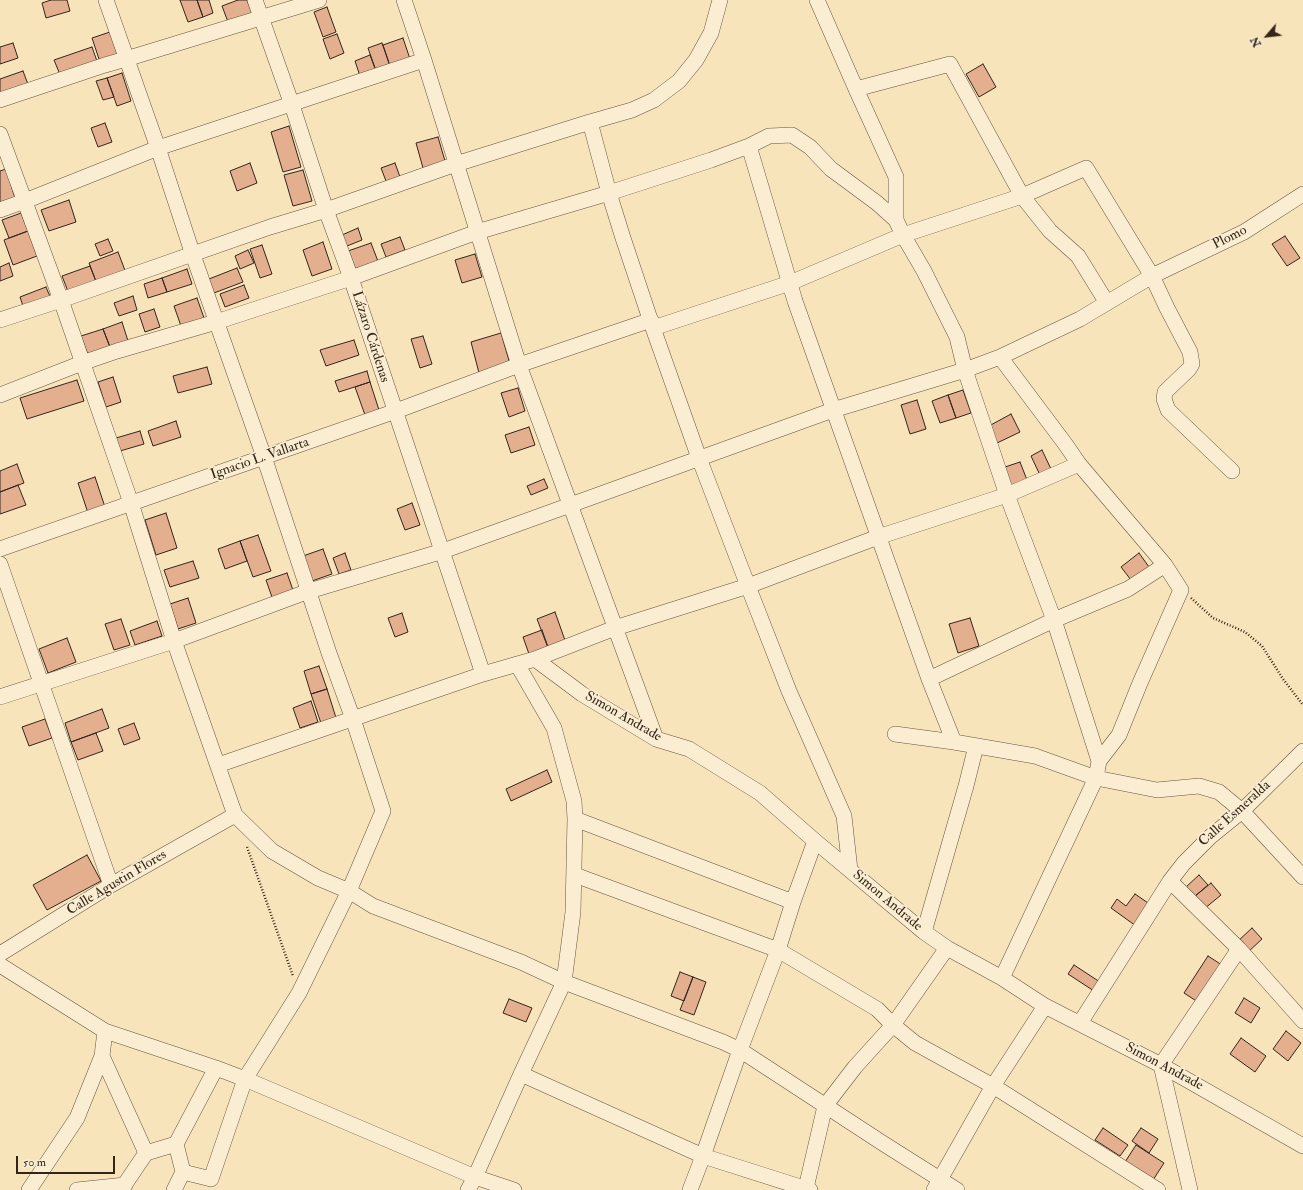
<!DOCTYPE html>
<meta charset="utf-8">
<style>
body{margin:0}
#map{position:relative;width:1303px;height:1190px;overflow:hidden;background:#f8e4ba;font-family:"IM FELL Double Pica",serif}
canvas{display:block}
.north{position:absolute;left:1247px;top:16px;width:40px;height:40px;-webkit-text-stroke:3px #faedd2;paint-order:stroke;rotate:242deg;font-size:11px;font-weight:700;line-height:16px;text-align:center;color:#34251a}
.north::after{content:'';display:block;margin:auto;width:14px;height:18px;background:#34251a;clip-path:polygon(50% 0,100% 100%,50% 72%,0 100%)}
.scale{position:absolute;left:16px;top:1156px;width:99px;height:18px;box-sizing:border-box;border:2px solid #34251a;border-top:0;padding-left:5px;font-size:12px;line-height:14px;white-space:nowrap;color:#34251a;-webkit-text-stroke:3px #faedd2;paint-order:stroke}
</style>
<div id="map">
<canvas width="1303" height="1190"></canvas>
<div class="north">N</div>
<div class="scale">50 m</div>
</div>
<script>
const c = document.querySelector('canvas').getContext('2d');
c.lineJoin = 'round';
function paint(path, color) { c.fillStyle = color; c.fill(path, 'evenodd'); }
const poly = rows => new Path2D(rows.map(r => 'M' + r).join(''));
function stroke(path, color, width, dash) { c.strokeStyle = color; c.lineWidth = width; c.lineCap = dash ? 'butt' : 'round'; c.setLineDash(dash || []); c.stroke(path); }
function write(font, color, halo, rows, align = 'center') {
  c.font = font + ' "IM FELL Double Pica",serif'; c.lineWidth = 3.5; c.setLineDash([]); c.textBaseline = 'middle'; c.strokeStyle = halo; c.fillStyle = color; for (const [text, x, y, turn = 0] of rows) {
    c.save(); c.translate(x, y); c.rotate((+turn || 0) * Math.PI / 180); c.textAlign = isNaN(turn) ? turn : align; if (halo) c.strokeText(text, 0, 0); c.fillText(text, 0, 0); c.restore();
  }
}
const building = poly([
 [51,0,67,0,70,11,46,18,42,3,51,0],
 [180,0,197,0,203,17,188,22,180,0],
 [197,0,209,0,213,13,203,17,197,0],
 [238,0,247,0,252,13,228,22,222,6,238,0],
 [327,7,336,32,323,37,314,12,327,7],
 [110,32,119,59,101,65,92,38,110,32],
 [337,34,344,53,330,59,323,39,337,34],
 [403,38,410,59,390,66,383,45,403,38],
 [13,43,18,58,0,64,0,47,13,43],
 [382,43,390,66,376,71,368,48,382,43],
 [92,47,98,64,61,77,54,60,92,47],
 [370,55,376,71,360,76,355,61,370,55],
 [983,64,996,87,979,97,966,74,983,64],
 [23,71,29,87,0,93,0,79,23,71],
 [122,73,131,101,117,106,107,78,122,73],
 [107,78,114,97,103,100,96,81,107,78],
 [105,123,112,142,98,147,91,128,105,123],
 [289,126,301,167,283,172,271,132,289,126],
 [438,137,445,161,423,168,416,143,438,137],
 [250,163,257,183,237,191,230,171,250,163],
 [395,163,400,177,386,181,381,168,395,163],
 [6,169,15,198,0,202,0,171,6,169],
 [303,170,312,201,293,206,284,175,303,170],
 [69,200,76,222,49,231,41,210,69,200],
 [21,213,28,231,9,238,2,220,21,213],
 [358,228,362,240,347,246,342,235,358,228],
 [28,231,37,256,13,265,4,240,28,231],
 [1285,236,1300,258,1287,266,1272,244,1285,236],
 [400,237,405,250,386,257,381,244,400,237],
 [108,239,113,251,100,256,95,244,108,239],
 [323,242,332,269,312,276,303,250,323,242],
 [371,243,379,264,357,273,348,251,371,243],
 [262,245,272,274,260,278,250,249,262,245],
 [248,250,254,263,240,269,235,256,248,250],
 [118,252,126,273,97,284,89,263,118,252],
 [475,254,482,277,462,283,455,260,475,254],
 [9,263,13,276,0,281,0,267,9,263],
 [90,266,97,284,69,294,62,276,90,266],
 [237,268,243,282,214,293,209,279,237,268],
 [187,269,192,284,167,292,162,278,187,269],
 [162,278,167,292,148,298,144,284,162,278],
 [244,285,249,298,225,307,220,294,244,285],
 [46,287,51,299,24,309,20,297,46,287],
 [133,296,137,310,119,316,114,303,133,296],
 [197,298,204,318,181,326,174,306,197,298],
 [154,309,160,327,145,332,139,314,154,309],
 [122,322,128,341,110,347,103,329,122,322],
 [103,329,110,347,88,355,81,336,103,329],
 [501,333,510,364,479,373,471,342,501,333],
 [423,336,432,364,420,368,411,339,423,336],
 [354,340,359,355,326,366,320,350,354,340],
 [207,367,212,384,178,393,173,376,207,367],
 [367,371,370,382,339,392,335,381,367,371],
 [113,377,121,402,106,407,98,382,113,377],
 [77,380,84,401,27,419,20,398,77,380],
 [370,382,379,410,365,415,355,387,370,382],
 [518,388,525,411,509,417,501,393,518,388],
 [963,390,971,413,956,418,948,395,963,390],
 [948,395,956,418,940,423,932,401,948,395],
 [917,400,926,429,910,434,901,405,917,400],
 [1011,414,1020,432,997,443,989,426,1011,414],
 [176,421,181,437,153,446,148,431,176,421],
 [529,427,535,445,511,453,505,435,529,427],
 [140,431,144,444,120,451,116,438,140,431],
 [1042,450,1051,469,1040,475,1031,456,1042,450],
 [1020,462,1027,480,1011,486,1005,467,1020,462],
 [17,464,24,483,0,492,0,471,17,464],
 [95,477,105,507,88,513,78,483,95,477],
 [544,479,548,488,531,495,527,486,544,479],
 [18,485,26,505,0,514,0,492,18,485],
 [412,503,420,525,405,530,397,509,412,503],
 [166,513,177,548,156,555,145,520,166,513],
 [258,535,271,571,253,577,240,541,258,535],
 [240,541,247,561,225,569,218,549,240,541],
 [323,549,332,574,312,581,303,556,323,549],
 [345,553,351,570,339,574,333,558,345,553],
 [1139,553,1149,567,1131,580,1121,567,1139,553],
 [193,561,199,578,170,587,164,570,193,561],
 [287,573,294,593,273,600,266,580,287,573],
 [188,598,196,623,178,629,170,604,188,598],
 [555,612,567,646,550,653,537,619,555,612],
 [402,613,408,632,395,637,388,618,402,613],
 [970,618,979,646,958,653,949,624,970,618],
 [121,619,130,645,114,650,105,624,121,619],
 [157,621,162,636,135,645,130,631,157,621],
 [542,630,548,647,529,654,523,637,542,630],
 [67,638,76,662,48,673,39,649,67,638],
 [319,666,327,689,311,694,304,671,319,666],
 [327,689,337,721,322,726,311,694,327,689],
 [311,701,318,722,300,728,293,708,311,701],
 [102,709,109,728,71,742,65,723,102,709],
 [45,719,52,738,29,746,22,727,45,719],
 [134,723,140,739,124,745,118,729,134,723],
 [96,733,103,751,78,760,71,742,96,733],
 [547,770,552,782,511,801,506,789,547,770],
 [87,855,101,881,47,910,33,885,87,855],
 [1199,875,1208,885,1194,897,1186,887,1199,875],
 [1211,883,1221,895,1204,909,1194,897,1211,883],
 [1135,894,1151,905,1136,926,1111,908,1117,899,1126,906,1135,894],
 [1252,928,1262,939,1247,953,1237,942,1252,928],
 [1208,956,1225,967,1201,1004,1184,993,1208,956],
 [1074,965,1100,982,1094,991,1068,974,1074,965],
 [680,972,693,977,684,1001,671,996,680,972],
 [693,977,706,982,694,1015,680,1010,693,977],
 [1244,998,1260,1008,1251,1023,1235,1013,1244,998],
 [509,999,532,1008,526,1022,503,1013,509,999],
 [1286,1031,1301,1043,1288,1061,1273,1049,1286,1031],
 [1241,1038,1266,1056,1255,1072,1230,1054,1241,1038],
 [1103,1128,1128,1145,1120,1156,1095,1140,1103,1128],
 [1141,1128,1158,1139,1149,1153,1132,1141,1141,1128],
 [1136,1145,1164,1163,1153,1180,1125,1162,1136,1145]
]);
const path = poly([
 [1191,598,1213,618,1245,632,1262,646,1283,679,1303,705],
 [247,847,293,976]
]);
const minor = poly([
 [106,0,158,148,193,255,264,457,329,653,353,719,383,811,349,891,299,993,245,1079,211,1179,183,1172,174,1190],
 [255,0,292,105,326,210,351,278,483,674],
 [404,0,424,60,519,365,656,739],
 [817,0,856,89,896,177,896,220],
 [856,89,950,64,1022,196,1050,231,1078,256,1107,303],
 [0,100,105,65,126,59,319,0],
 [590,122,609,193,623,238,653,328,699,458,748,586,789,691,844,816,850,870],
 [0,134,61,300,131,503,174,641,235,815,272,851,318,878,349,891,373,906,521,962,564,982,723,1042,740,1050,884,1144,957,1190],
 [749,146,795,301,929,679,954,742],
 [0,210,25,201,158,148,424,60],
 [0,320,61,300,270,227,326,210,456,164,590,122,632,110,654,100,679,81,696,60,711,33,720,0],
 [653,328,790,283,903,235,1022,196,1086,168,1152,276,1167,308,1190,352,1192,364,1189,369,1165,392,1164,399,1168,410,1232,471],
 [1000,357,1066,445,1079,464,1165,565,1181,590,1140,683,1119,735,1099,761],
 [0,395,82,363,117,351,216,322,351,278,477,232,609,193,711,160,749,146,769,136,792,135,810,147,831,169,877,203,896,220,903,235,924,271,957,337,965,370,1007,495,1054,620,1099,761,1096,778,1002,978],
 [0,549,396,411,519,365,651,320],
 [0,564,111,885],
 [535,659,582,694,656,739,689,749,760,793,815,841,924,932,947,948,1002,978,1045,1006,1161,1065,1303,1146],
 [929,679,1054,620,1128,589,1165,565],
 [0,697,174,641,309,591,443,551,833,410,965,370,1000,357,1080,319,1152,276,1244,232,1303,194],
 [895,734,954,742,1035,756,1096,778,1157,790,1199,786,1219,792,1242,811,1303,877],
 [218,765,483,674,535,659,615,628,748,586,878,537,1007,495,1079,464],
 [575,819,793,902],
 [575,875,778,950,877,1009,893,1025,915,1043,993,1086,1158,1190],
 [1170,881,1184,863,1210,837,1242,811,1303,751],
 [924,932,966,786,976,746],
 [0,954,111,885,235,815],
 [0,965,105,1031,216,1068,245,1079,475,1177,514,1190],
 [1080,1023,1170,881,1239,949,1303,1021],
 [105,1031,102,1056,146,1153],
 [521,1074,703,1156,810,1190],
 [176,1144,216,1068],
 [806,1188,825,1106,855,1067,893,1025,947,948],
 [29,1190,77,1118,102,1056],
 [77,1190,125,1185],
 [121,1190,146,1153,176,1144,183,1172],
 [468,1190,475,1177,521,1074,564,982,573,912,575,819,574,801,554,728,517,664],
 [690,1190,703,1156,740,1050,778,950,793,902,815,841],
 [934,1190,993,1086,1045,1006],
 [1190,1190,1161,1065,1239,949]
]);
const streetNames = [
 ["Plomo",1230,238,-27],
 ["Lázaro Cárdenas",370,337,72],
 ["Ignacio L. Vallarta",260,459,-19],
 ["Simon Andrade",623,717,30],
 ["Calle Esmeralda",1235,814,-42],
 ["Calle Agustin Flores",117,883,-31],
 ["Simon Andrade",887,901,40],
 ["Simon Andrade",1164,1067,28]
];
paint(building, '#e3af8e');
stroke(building, '#34251a', 1);
stroke(minor, '#655542', 16);
stroke(path, '#34251a', 2.5, [1, 2]);
stroke(minor, '#faedd2', 15);
write('14px', '#34251a', '#faedd2', streetNames);
</script>
